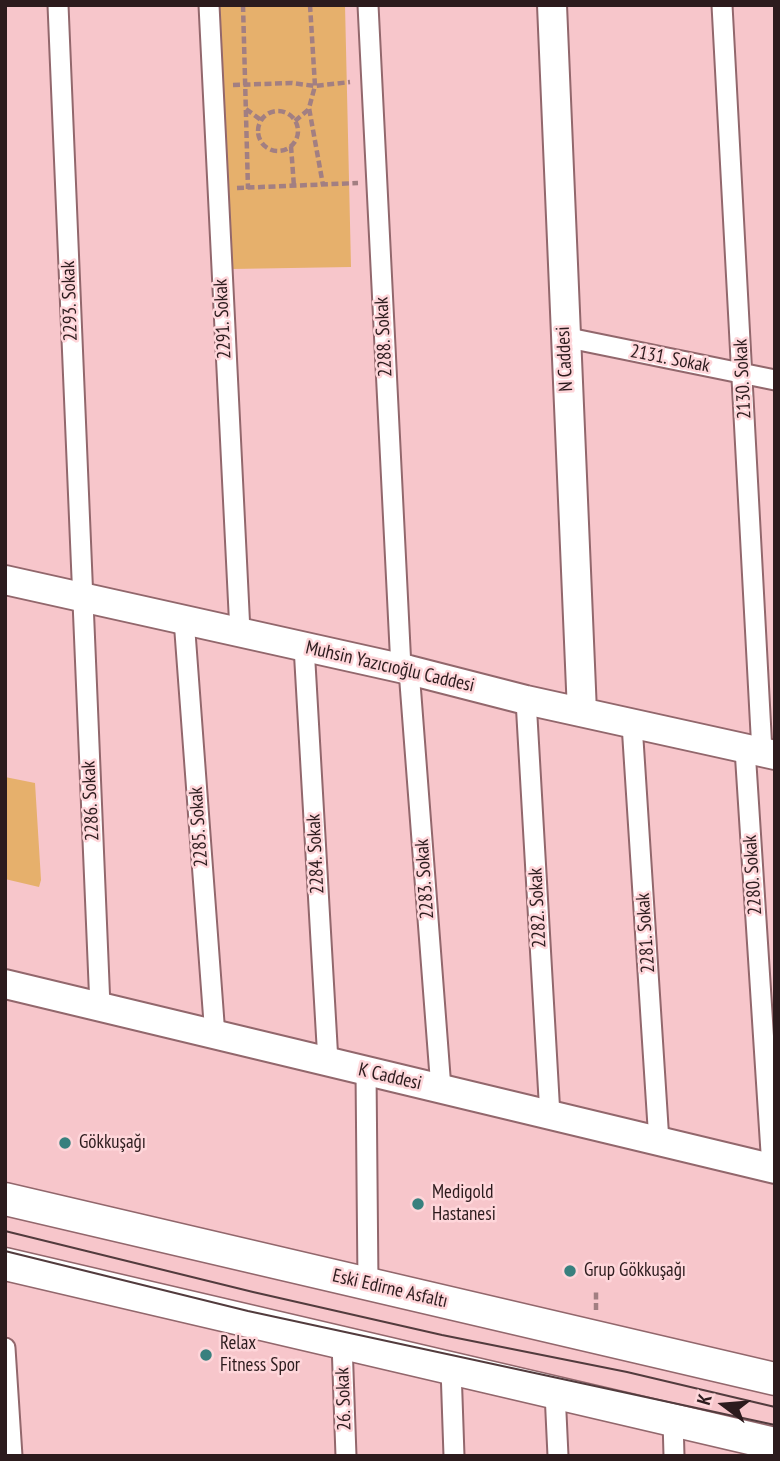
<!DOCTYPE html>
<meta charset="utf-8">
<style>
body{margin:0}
#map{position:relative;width:780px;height:1461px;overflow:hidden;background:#f7c6cb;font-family:"PT Sans Narrow",sans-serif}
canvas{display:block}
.frame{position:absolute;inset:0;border:7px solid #2c1b1d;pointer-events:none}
.north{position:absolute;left:689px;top:1370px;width:70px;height:70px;-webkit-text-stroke:5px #fed6da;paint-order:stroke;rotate:286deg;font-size:19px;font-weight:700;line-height:28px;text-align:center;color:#2c1b1d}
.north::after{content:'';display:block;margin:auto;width:24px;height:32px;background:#2c1b1d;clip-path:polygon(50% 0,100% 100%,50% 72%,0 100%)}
</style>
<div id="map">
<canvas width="780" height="1461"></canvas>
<div class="frame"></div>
<div class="north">K</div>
</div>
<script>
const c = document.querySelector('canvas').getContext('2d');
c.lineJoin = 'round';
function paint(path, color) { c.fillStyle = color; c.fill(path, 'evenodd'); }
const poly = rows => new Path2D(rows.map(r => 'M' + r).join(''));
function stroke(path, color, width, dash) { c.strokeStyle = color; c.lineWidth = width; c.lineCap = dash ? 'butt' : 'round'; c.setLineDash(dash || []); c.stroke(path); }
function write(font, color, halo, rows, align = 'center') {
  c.font = font + ' "PT Sans Narrow",sans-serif'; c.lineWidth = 5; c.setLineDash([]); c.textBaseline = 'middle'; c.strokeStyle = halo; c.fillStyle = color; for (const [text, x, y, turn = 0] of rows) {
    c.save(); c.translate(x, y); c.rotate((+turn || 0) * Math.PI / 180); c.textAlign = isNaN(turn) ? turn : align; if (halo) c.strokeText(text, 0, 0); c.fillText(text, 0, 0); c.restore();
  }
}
const green = poly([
 [219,5,345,5,351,267,231,269],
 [5,777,35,783,41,880,39,887,5,879]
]);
const path = poly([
 [243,5,248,189],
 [310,5,315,86,309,108,323,185],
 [233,85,292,83,315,86,350,82],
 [246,109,261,120],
 '258 131a20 20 0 1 1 40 0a20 20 0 1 1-40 0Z',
 [295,121,309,109],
 [291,146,294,187],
 [237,188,358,183],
 [596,1310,596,1292]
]);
const street = poly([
 [58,5,100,1007],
 [209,5,240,632],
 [368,5,401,668],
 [722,5,762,752],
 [564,337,775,380],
 [184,619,215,1036],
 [304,646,328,1062],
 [409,670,441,1089],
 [526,700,550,1116],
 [632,724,659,1142],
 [745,749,772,1168],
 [366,1072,368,1283],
 [342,1343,346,1456],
 [5,1348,12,1456],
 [451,1368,454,1456],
 [555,1392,558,1456],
 [673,1419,674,1456]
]);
const secondary = poly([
 [552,5,582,712],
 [5,580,409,670,526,700,775,755],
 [5,984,775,1169]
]);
const primary = poly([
 [5,1199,775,1379],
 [5,1264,775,1444]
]);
const tram = poly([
 [5,1231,253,1292,442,1335,627,1372,775,1407],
 [5,1251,248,1311,775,1425]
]);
const markers = [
 [65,1143,7,"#38807e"],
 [418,1204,7,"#38807e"],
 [570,1271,7,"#38807e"],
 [206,1355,7,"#38807e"]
];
const streetNames = [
 ["2293. Sokak",70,301,-92],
 ["2291. Sokak",223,319,-93],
 ["2288. Sokak",384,337,-93],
 ["N Caddesi",565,359,-93],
 ["2131. Sokak",670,359,11],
 ["2130. Sokak",743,379,-93],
 ["Muhsin Yazıcıoğlu Caddesi",390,667,13],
 ["2286. Sokak",91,801,-93],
 ["2285. Sokak",199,827,-94],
 ["2284. Sokak",316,854,-93],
 ["2280. Sokak",753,875,-94],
 ["2283. Sokak",425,879,-94],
 ["2282. Sokak",538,908,-93],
 ["2281. Sokak",646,933,-94],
 ["K Caddesi",390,1077,13],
 ["Eski Edirne Asfaltı",390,1289,13],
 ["26. Sokak",344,1399,-92]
];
const poiNames = [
 ["Gökkuşağı",79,1143],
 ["Medigold",432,1193],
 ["Hastanesi",432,1215],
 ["Grup Gökkuşağı",584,1271],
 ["Relax",220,1344],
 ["Fitness Spor",220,1366]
];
paint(green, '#e6b06c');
stroke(street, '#92676c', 23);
stroke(secondary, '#92676c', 32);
stroke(primary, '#92676c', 35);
stroke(path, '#a27f82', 4.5, [7, 3.5]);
stroke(street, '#fff', 19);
stroke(secondary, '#fff', 28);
stroke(primary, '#fff', 32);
stroke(tram, '#523b3d', 2);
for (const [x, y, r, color] of markers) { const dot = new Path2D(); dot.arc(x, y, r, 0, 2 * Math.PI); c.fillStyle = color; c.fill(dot); stroke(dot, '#fed6da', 2.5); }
write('19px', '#2c1b1d', '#fed6da', streetNames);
write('19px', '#2c1b1d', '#fed6da', poiNames, 'left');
</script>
